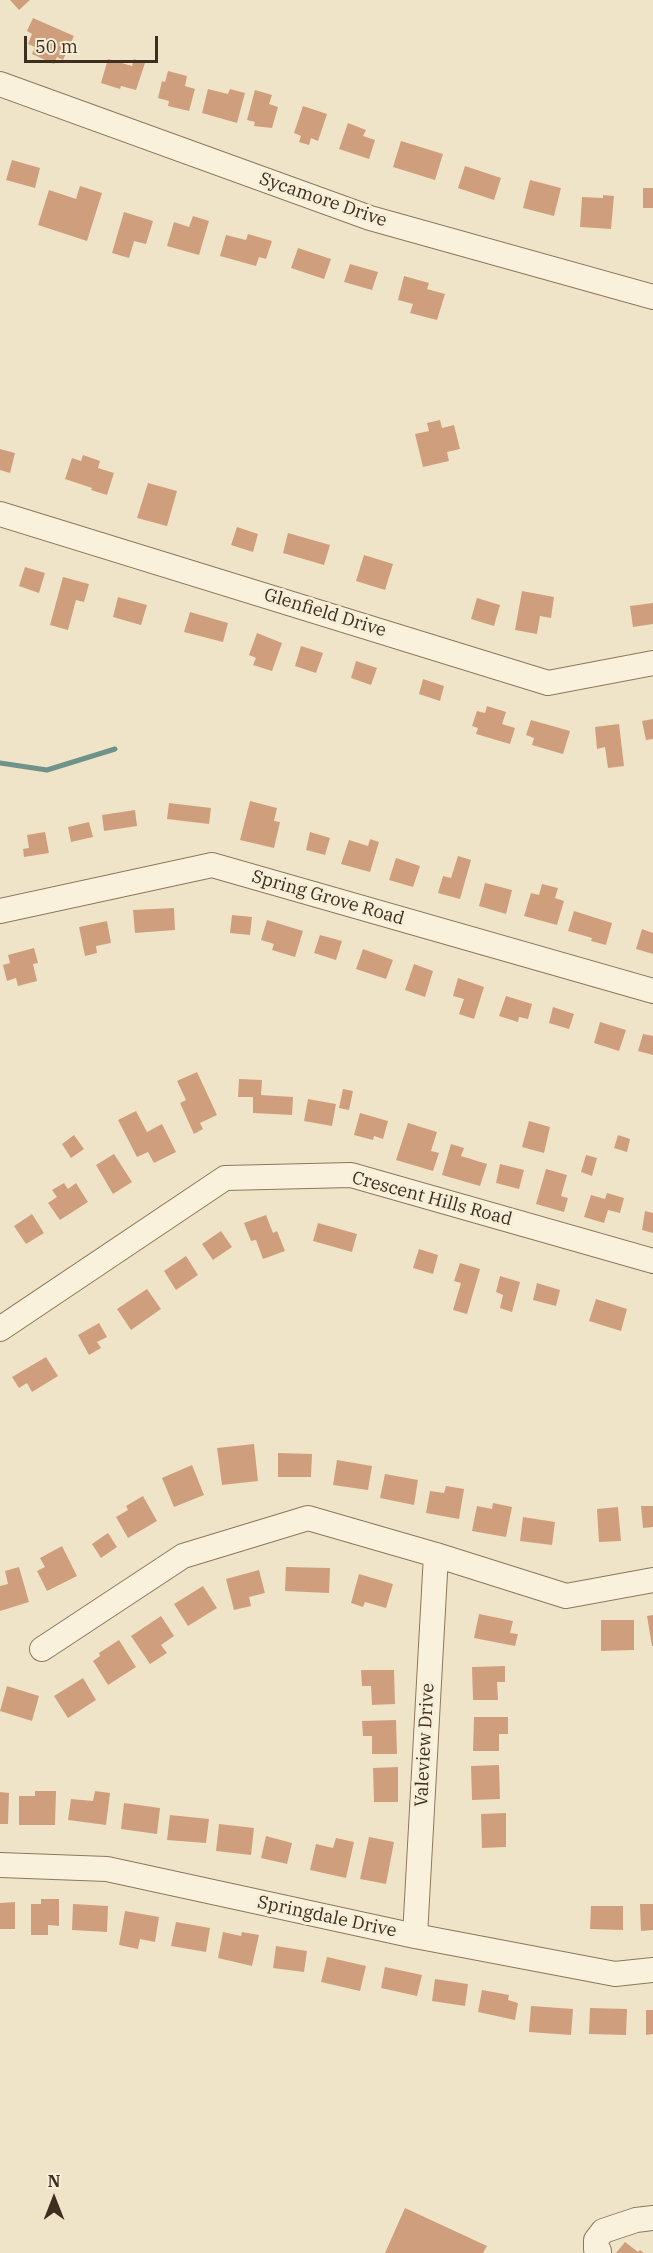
<!DOCTYPE html>
<style>
body{margin:0}
#map{position:relative;width:653px;height:2253px;overflow:hidden;background:#f0e4c8;font-family:"IBM Plex Serif",serif}
canvas{display:block}
.north{position:absolute;left:24px;top:2169px;width:60px;height:60px;-webkit-text-stroke:4px #f7eed8;paint-order:stroke;rotate:0deg;font-size:16px;font-weight:700;line-height:24px;text-align:center;color:#3d2e20}
.north::after{content:'';display:block;margin:auto;width:21px;height:27px;background:#3d2e20;clip-path:polygon(50% 0,100% 100%,50% 72%,0 100%)}
.scale{position:absolute;left:24px;top:36px;width:134px;height:27px;box-sizing:border-box;border:3px solid #3d2e20;border-top:0;padding-left:8px;font-size:18px;line-height:21px;white-space:nowrap;color:#3d2e20;-webkit-text-stroke:4px #f7eed8;paint-order:stroke}
</style>
<div id="map">
<canvas width="653" height="2253"></canvas>
<div class="north">N</div>
<div class="scale">50 m</div>
</div>
<script>
const c = document.querySelector('canvas').getContext('2d');
c.lineJoin = 'round';
const poly = rows => new Path2D(rows.map(r => 'M' + r).join(''));
function stroke(path, color, width, dash) { c.strokeStyle = color; c.lineWidth = width; c.lineCap = dash ? 'butt' : 'round'; c.setLineDash(dash || []); c.stroke(path); }
function paint(path, color) { c.fillStyle = color; c.fill(path, 'evenodd'); }
function write(font, color, halo, rows, align = 'center') {
  c.font = font + ' "IBM Plex Serif",serif'; c.lineWidth = 6; c.setLineDash([]); c.textBaseline = 'middle'; c.strokeStyle = halo; c.fillStyle = color; for (const [text, x, y, turn = 0] of rows) {
    c.save(); c.translate(x, y); c.rotate((+turn || 0) * Math.PI / 180); c.textAlign = isNaN(turn) ? turn : align; if (halo) c.strokeText(text, 0, 0); c.fillText(text, 0, 0); c.restore();
  }
}
const stream = poly([
 [0,763,47,770,115,749]
]);
const building = poly([
 [10,0,30,0,19,10],
 [33,18,74,36,63,60,57,57,54,64,32,54,35,47,28,44,32,34,27,31],
 [108,59,132,66,134,59,145,63,136,90,121,86,120,89,101,83],
 [168,71,187,76,185,86,195,89,189,111,168,106,169,101,158,98,162,81,165,82],
 [208,89,228,94,230,89,245,93,237,123,202,113],
 [255,90,272,95,269,104,278,107,272,128,254,126,255,122,247,120],
 [303,106,327,114,318,141,311,138,309,145,299,142,301,136,294,133],
 [348,123,366,130,363,136,375,140,369,159,339,149],
 [401,141,443,154,435,180,393,167],
 [12,160,40,168,35,188,6,180],
 [465,166,501,178,494,200,458,188],
 [530,180,561,188,554,216,523,208],
 [80,186,102,193,87,241,38,225,49,190,76,199],
 [643,188,653,188,653,208,643,208],
 [603,195,614,196,611,229,580,227,582,197,603,198],
 [124,212,153,221,146,244,134,241,129,258,112,253],
 [193,216,209,221,199,255,167,246,174,222,189,227],
 [248,234,272,241,266,259,259,257,256,266,220,256,226,235,246,240],
 [298,248,331,259,324,279,291,268],
 [350,264,378,272,372,290,344,282],
 [404,276,429,283,427,289,445,294,437,320,410,313,413,304,398,300],
 [440,420,442,428,454,425,460,449,447,452,449,461,423,467,415,434,429,431,427,423],
 [0,449,15,453,10,473,0,470],
 [83,455,100,461,98,468,114,473,107,495,91,490,92,488,65,479,72,458,81,461],
 [148,483,177,491,167,526,137,518],
 [237,527,258,534,253,552,231,545],
 [288,533,330,545,324,565,283,553],
 [364,555,393,564,385,590,356,581],
 [25,567,45,573,39,593,19,586],
 [63,577,89,584,84,602,76,600,68,630,50,625],
 [522,591,554,597,551,618,540,616,537,634,515,630],
 [118,597,147,605,141,625,113,617],
 [477,598,500,605,494,626,471,619],
 [653,603,653,624,633,627,630,606],
 [190,612,228,623,223,642,184,632],
 [257,633,282,643,272,671,253,665,256,658,249,655],
 [301,646,323,653,316,673,295,666],
 [356,661,377,668,371,685,351,678],
 [423,679,444,686,440,701,419,694],
 [487,706,506,712,502,724,515,728,510,744,476,734,478,728,472,726,477,711,485,713],
 [653,719,653,739,646,740,642,721],
 [531,720,570,731,563,754,532,745,534,738,526,735],
 [619,724,624,766,608,768,605,747,597,749,595,727],
 [250,801,277,808,274,821,280,822,274,848,240,840],
 [169,803,211,808,209,824,167,819],
 [135,810,137,826,104,831,102,815],
 [89,822,93,837,71,842,68,827],
 [45,832,49,853,24,857,23,849,29,848,27,835],
 [310,832,330,838,325,855,306,850],
 [370,839,379,842,370,872,341,864,349,840,368,846],
 [458,856,471,860,460,899,438,893,443,876,451,878],
 [396,858,420,866,413,887,389,880],
 [485,883,512,890,506,914,479,906],
 [542,884,558,888,555,898,564,901,557,925,524,916,531,893,539,895],
 [174,908,175,930,135,933,133,910],
 [574,911,612,923,606,945,591,941,592,938,568,931],
 [232,915,252,917,250,935,230,933],
 [267,920,303,931,295,957,272,950,274,944,261,940],
 [107,921,111,943,96,946,97,953,85,956,79,927],
 [642,929,653,933,653,954,636,949],
 [320,935,342,941,336,960,314,953],
 [34,948,38,963,33,964,37,981,18,986,16,978,7,981,3,965,10,963,8,955],
 [363,949,393,960,386,979,356,969],
 [414,964,433,971,425,997,405,990],
 [458,978,484,987,474,1019,459,1014,464,999,453,996],
 [506,996,532,1004,528,1019,519,1017,518,1022,499,1016],
 [553,1007,574,1014,569,1029,549,1023],
 [600,1022,626,1030,619,1051,594,1043],
 [643,1034,653,1036,653,1055,638,1051],
 [197,1072,217,1115,200,1123,203,1129,194,1134,180,1103,186,1100,177,1081],
 [239,1079,262,1080,261,1095,293,1097,292,1115,253,1113,253,1097,238,1097],
 [343,1089,353,1091,349,1110,339,1108],
 [308,1099,336,1104,332,1126,304,1121],
 [136,1111,147,1132,162,1124,176,1152,154,1163,148,1152,137,1157,118,1120],
 [360,1113,388,1121,383,1139,374,1136,373,1140,354,1135],
 [529,1121,550,1127,544,1153,522,1147],
 [408,1123,437,1132,431,1151,439,1153,433,1171,396,1160],
 [74,1135,84,1149,71,1158,62,1144],
 [618,1135,630,1139,627,1152,614,1148],
 [451,1144,464,1148,461,1156,487,1164,480,1186,442,1175],
 [114,1154,132,1182,113,1194,96,1165],
 [586,1155,597,1158,592,1176,581,1172],
 [500,1164,524,1170,519,1189,496,1183],
 [546,1169,567,1175,561,1196,568,1198,564,1212,536,1204],
 [64,1183,68,1189,76,1183,88,1202,60,1220,48,1203,57,1197,52,1190],
 [607,1193,624,1198,620,1213,608,1210,604,1223,584,1217,591,1195,605,1199],
 [645,1211,653,1213,653,1233,642,1230],
 [32,1214,44,1233,26,1244,14,1226],
 [266,1215,273,1233,277,1231,285,1251,263,1259,256,1240,251,1241,244,1223],
 [318,1223,357,1234,352,1252,313,1241],
 [221,1231,232,1247,213,1260,202,1244],
 [419,1249,438,1255,433,1274,413,1268],
 [186,1256,198,1275,176,1290,164,1271],
 [460,1263,480,1269,467,1314,453,1310,461,1283,454,1281],
 [500,1276,520,1282,512,1312,500,1308,503,1295,496,1292],
 [537,1283,560,1290,556,1306,533,1300],
 [147,1289,161,1309,131,1330,117,1309],
 [596,1299,627,1309,621,1331,589,1321],
 [99,1323,107,1337,97,1342,101,1348,89,1355,78,1335],
 [46,1357,58,1376,32,1392,27,1383,19,1388,12,1377],
 [254,1444,258,1481,222,1485,217,1448],
 [278,1453,312,1454,311,1477,278,1477],
 [337,1460,372,1466,368,1490,333,1485],
 [192,1465,204,1495,174,1507,162,1478],
 [385,1474,418,1480,414,1505,380,1498],
 [446,1486,464,1489,459,1519,426,1513,430,1491,444,1493],
 [143,1496,157,1521,128,1538,116,1517,128,1510,126,1506],
 [493,1503,512,1507,506,1537,472,1531,477,1506,492,1509],
 [641,1506,653,1506,653,1527,643,1528],
 [618,1507,621,1541,599,1542,597,1509],
 [523,1517,555,1522,552,1545,520,1541],
 [108,1533,117,1547,101,1558,92,1544],
 [62,1546,77,1576,47,1591,37,1571,45,1567,40,1558],
 [19,1567,29,1602,0,1611,0,1586,8,1584,5,1571],
 [286,1567,330,1568,329,1593,285,1591],
 [259,1570,265,1593,249,1597,251,1606,234,1610,226,1579],
 [359,1574,393,1584,386,1608,365,1602,363,1607,351,1603],
 [203,1586,217,1608,188,1626,174,1604],
 [479,1614,513,1621,510,1633,518,1634,515,1646,474,1638],
 [653,1615,653,1646,652,1646,647,1616],
 [161,1616,174,1636,161,1645,167,1653,150,1664,131,1636],
 [601,1620,634,1620,634,1650,601,1651],
 [119,1640,136,1667,108,1685,93,1661,100,1656,99,1653],
 [505,1666,505,1682,497,1682,498,1700,473,1700,472,1667],
 [361,1670,394,1670,395,1704,372,1705,371,1686,362,1686],
 [83,1678,96,1700,68,1718,54,1696],
 [7,1686,39,1696,32,1721,0,1711],
 [474,1717,508,1717,508,1734,499,1734,499,1751,473,1751],
 [396,1720,397,1754,372,1754,372,1736,363,1736,362,1721],
 [499,1765,500,1799,472,1800,471,1766],
 [398,1767,398,1802,374,1802,373,1768],
 [35,1791,56,1791,55,1825,19,1825,19,1796,35,1796],
 [95,1791,110,1793,106,1825,68,1820,71,1799,93,1801],
 [0,1792,9,1793,8,1824,0,1824],
 [124,1803,160,1808,157,1834,121,1829],
 [506,1813,506,1847,482,1848,481,1814],
 [170,1815,209,1819,206,1843,167,1840],
 [219,1824,254,1828,251,1855,216,1851],
 [266,1836,292,1843,287,1864,261,1858],
 [369,1837,394,1842,386,1884,360,1879],
 [336,1838,354,1842,346,1878,310,1870,316,1844,333,1848],
 [41,1899,59,1899,59,1926,48,1925,48,1935,31,1935,31,1904,41,1904],
 [15,1902,15,1929,0,1929,0,1903],
 [73,1904,108,1906,107,1932,72,1930],
 [640,1904,653,1904,653,1930,641,1931],
 [591,1906,623,1906,623,1930,590,1929],
 [125,1911,159,1917,155,1942,140,1939,138,1949,119,1945],
 [176,1922,210,1928,206,1952,171,1946],
 [223,1932,241,1936,242,1932,259,1935,252,1966,218,1958],
 [276,1946,307,1951,304,1972,273,1968],
 [327,1957,366,1966,360,1991,321,1982],
 [385,1967,422,1975,417,1996,381,1988],
 [435,1979,468,1984,465,2006,432,2001],
 [482,1990,509,1995,508,2000,518,2003,515,2020,478,2012],
 [531,2006,573,2009,571,2035,529,2032],
 [590,2008,627,2009,626,2035,589,2034],
 [646,2010,653,2010,653,2034,646,2035],
 [405,2208,487,2246,483,2253,385,2253],
 [625,2242,638,2252,640,2250,644,2253,616,2253]
]);
const minor = poly([
 [0,84,370,218,653,297],
 [0,514,548,683,653,663],
 [0,911,212,865,653,991],
 [0,1329,225,1178,351,1175,653,1261],
 [42,1649,183,1556,308,1518,436,1555,566,1596,653,1580],
 [0,1865,107,1869,415,1936,615,1974,653,1970],
 [415,1936,436,1555],
 [599,2251,596,2249,596,2240,603,2231,636,2220,653,2218]
]);
const streetNames = [
 ["Sycamore Drive",323,200,19],
 ["Glenfield Drive",325,613,17],
 ["Spring Grove Road",328,898,16],
 ["Crescent Hills Road",432,1199,15],
 ["Valeview Drive",425,1745,-87],
 ["Springdale Drive",327,1917,12]
];
stroke(stream, '#6f938a', 5);
paint(building, '#cf9f7d');
stroke(minor, '#8d765c', 26);
stroke(minor, '#faf1dc', 24);
write('18px', '#3d2e20', '#f7eed8', streetNames);
</script>
